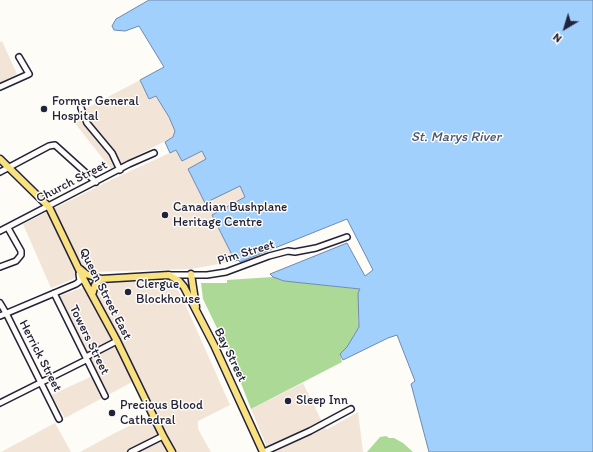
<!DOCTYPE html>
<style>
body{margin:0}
#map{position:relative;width:593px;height:452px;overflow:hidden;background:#fdfcf7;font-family:Itim,sans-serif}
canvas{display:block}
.north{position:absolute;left:545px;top:8px;width:40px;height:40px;-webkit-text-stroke:3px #fdfcf7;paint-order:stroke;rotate:218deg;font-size:11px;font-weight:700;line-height:16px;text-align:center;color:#22223b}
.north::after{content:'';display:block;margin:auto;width:14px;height:18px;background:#22223b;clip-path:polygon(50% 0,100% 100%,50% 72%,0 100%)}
</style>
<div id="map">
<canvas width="593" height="452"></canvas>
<div class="north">N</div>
</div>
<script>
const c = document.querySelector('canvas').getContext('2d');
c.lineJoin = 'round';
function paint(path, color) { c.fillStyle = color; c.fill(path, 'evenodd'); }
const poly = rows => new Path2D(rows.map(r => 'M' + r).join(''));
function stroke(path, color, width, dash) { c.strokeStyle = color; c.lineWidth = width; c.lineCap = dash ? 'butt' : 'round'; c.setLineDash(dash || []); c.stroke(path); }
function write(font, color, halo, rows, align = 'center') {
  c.font = font + ' Itim,sans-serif'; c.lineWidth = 3; c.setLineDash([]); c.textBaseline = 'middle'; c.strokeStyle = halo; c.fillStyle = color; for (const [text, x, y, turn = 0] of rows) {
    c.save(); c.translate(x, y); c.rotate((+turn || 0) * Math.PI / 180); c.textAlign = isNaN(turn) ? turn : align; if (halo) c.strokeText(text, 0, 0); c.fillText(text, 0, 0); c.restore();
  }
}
const built = poly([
 [2,41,17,74,0,83,0,42],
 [140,80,149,99,156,96,169,117,175,131,173,137,111,169,70,117],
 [176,150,182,161,202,151,206,159,240,185,245,197,212,215,235,261,191,269,90,272,51,288,23,224,111,180],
 [171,280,182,297,230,405,198,421,198,429,211,452,80,452,115,433,150,416,132,382,65,418,51,395,97,374,59,302,59,296,97,283],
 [303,383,326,430,358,412,363,452,269,452,251,409],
 [55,423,71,452,1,452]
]);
const green = poly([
 [273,277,284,281,360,289,358,317,359,327,347,347,340,354,342,362,251,409,230,355,203,299,201,283,227,283,227,280],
 [386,436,389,438,394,438,403,443,413,452,367,452,380,437]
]);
const water = poly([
 [149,0,593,0,593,452,429,452,411,384,415,381,397,335,388,338,343,360,340,354,347,347,359,327,358,293,360,289,284,281,273,277,270,274,347,243,365,276,373,270,347,219,240,262,238,260,235,261,212,215,245,197,240,186,205,203,188,169,206,159,202,151,182,161,176,150,170,153,165,142,173,137,175,131,169,117,156,96,149,99,140,80,164,67,139,26,125,31,114,30,112,26,116,19,149,0]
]);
const minor = poly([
 [0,87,29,74,19,57],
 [81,108,87,123,112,153,120,170],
 [0,172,49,146,55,145,96,182],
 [0,231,129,164,154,153],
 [0,267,16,261,21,255,21,251,8,228],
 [169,275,207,275,226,272,269,256,288,251,295,252,316,248,347,237],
 [54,293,105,396],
 [0,303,6,313,59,419],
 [0,316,76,284,80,281,79,274],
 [86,357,117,341],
 [0,403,86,360],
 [131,452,163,436],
 [264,452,310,431,351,409]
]);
const major = poly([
 [0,159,49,207,85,282,117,341,163,436,172,452],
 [80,269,86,274,101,279,169,275,179,281,184,287,214,345,263,452],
 [191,274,196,307],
 [92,295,95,285,101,279]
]);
const markers = [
 [44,109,4,"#22223b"],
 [165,215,4,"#22223b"],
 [128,292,4,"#22223b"],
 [288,401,4,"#22223b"],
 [112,413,4,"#22223b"]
];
const poiNames = [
 ["Former General",52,102],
 ["Hospital",52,117],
 ["Canadian Bushplane",173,208],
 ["Heritage Centre",173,223],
 ["Clergue",136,285],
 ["Blockhouse",136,300],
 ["Sleep Inn",296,401],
 ["Precious Blood",120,406],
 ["Cathedral",120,421]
];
const streetNames = [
 ["Church Street",72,182,-27],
 ["Pim Street",246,253,-17],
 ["Queen Street East",105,294,63],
 ["Towers Street",89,340,64],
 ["Bay Street",230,355,64],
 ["Herrick Street",40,356,63]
];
const waterNames = [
 ["St. Marys River",456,137]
];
paint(built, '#f2e4d7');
paint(green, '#add997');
paint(water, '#a2d0fd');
stroke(water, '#6f8aaf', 1);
stroke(minor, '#22223b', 8);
stroke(major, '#22223b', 9);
stroke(minor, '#fdfcf7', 5);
stroke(major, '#fae180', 6);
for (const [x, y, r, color] of markers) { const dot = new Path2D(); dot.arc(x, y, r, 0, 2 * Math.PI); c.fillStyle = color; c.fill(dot); stroke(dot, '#fdfcf7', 1.5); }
write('13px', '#22223b', '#fdfcf7', poiNames, 'left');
write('13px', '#22223b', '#fdfcf7', streetNames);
write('italic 14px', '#485675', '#fdfcf7', waterNames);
</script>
